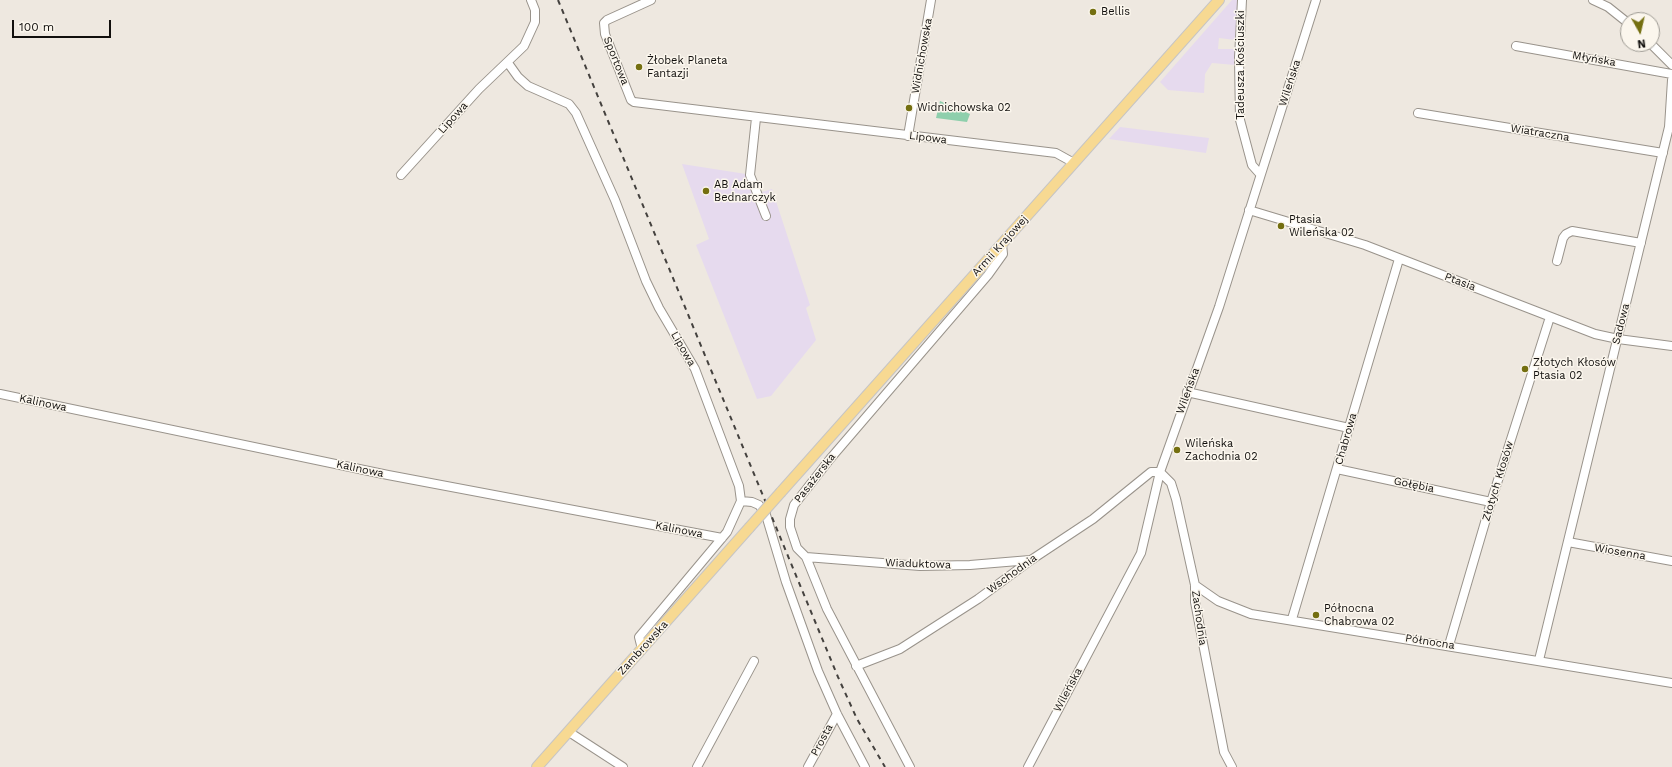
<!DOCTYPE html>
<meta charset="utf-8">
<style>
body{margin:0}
#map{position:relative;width:1672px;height:767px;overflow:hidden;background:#eee8e0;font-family:"Work Sans",sans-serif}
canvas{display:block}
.north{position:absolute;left:1620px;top:12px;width:40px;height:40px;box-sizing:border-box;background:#fbf6ed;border:1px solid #9d9a93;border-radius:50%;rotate:172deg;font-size:11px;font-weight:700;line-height:16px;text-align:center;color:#110f0d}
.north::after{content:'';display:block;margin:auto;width:14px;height:18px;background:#746f10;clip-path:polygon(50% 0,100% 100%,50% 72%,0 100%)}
.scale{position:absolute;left:12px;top:20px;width:99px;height:18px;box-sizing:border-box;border:2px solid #110f0d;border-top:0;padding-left:5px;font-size:12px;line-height:14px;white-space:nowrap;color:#110f0d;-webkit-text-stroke:3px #fbf6ed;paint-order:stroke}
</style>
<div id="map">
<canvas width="1672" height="767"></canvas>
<div class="north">N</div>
<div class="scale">100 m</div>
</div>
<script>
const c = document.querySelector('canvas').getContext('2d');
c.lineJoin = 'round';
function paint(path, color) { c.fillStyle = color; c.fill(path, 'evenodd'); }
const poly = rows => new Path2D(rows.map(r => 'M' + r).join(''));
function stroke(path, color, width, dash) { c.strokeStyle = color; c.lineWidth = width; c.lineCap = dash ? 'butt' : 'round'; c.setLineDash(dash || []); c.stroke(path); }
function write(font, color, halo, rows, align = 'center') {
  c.font = font + ' "Work Sans",sans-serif'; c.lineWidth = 3; c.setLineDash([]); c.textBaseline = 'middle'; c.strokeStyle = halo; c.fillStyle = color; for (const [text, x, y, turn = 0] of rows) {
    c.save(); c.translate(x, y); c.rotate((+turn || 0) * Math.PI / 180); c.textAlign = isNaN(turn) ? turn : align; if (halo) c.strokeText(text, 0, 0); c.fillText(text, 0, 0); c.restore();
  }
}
const industrial = poly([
 [1232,0,1238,0,1235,40,1219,38,1218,49,1235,49,1235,65,1212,63,1205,74,1204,93,1168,90,1160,82],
 [1120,127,1209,138,1206,153,1109,139],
 [682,164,746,174,747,183,762,192,772,189,810,305,806,308,816,340,771,396,757,399,696,245,709,239]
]);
const green = poly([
 [940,101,970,114,967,122,936,118]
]);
const minor = poly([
 [651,0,607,20,604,23,605,34,631,100,634,102,1056,153,1074,163],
 [1242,0,1239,58,1240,120,1252,165,1260,174],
 [1593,0,1608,7,1628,23],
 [1651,44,1672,65],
 [1516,46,1672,74],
 [508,63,518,77,528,86,569,104,576,113,615,200,646,281,659,308,695,369,739,486,741,501,727,532,639,637,642,649],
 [1418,113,1663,153],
 [756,118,750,175,766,216],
 [908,136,931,0],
 [401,175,479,89,524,46,535,22,535,10,531,0],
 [1249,210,1365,245,1595,334,1618,339,1672,346],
 [1557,261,1563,238,1566,234,1572,231,1641,243],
 [1187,392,1349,428],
 [0,394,388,475,722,538],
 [1337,469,1491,502],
 [1160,472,1171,483,1176,499,1195,585,1195,602,1224,752,1232,767],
 [741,501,752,502,759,505,766,515,786,582,818,671,837,714,865,767],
 [1568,542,1672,561],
 [806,557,920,566,970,565,1030,560],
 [1195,585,1218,601,1251,614,1672,683],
 [1292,619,1399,259],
 [1449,645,1491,502,1550,317],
 [1539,660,1669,127,1672,80],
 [856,666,900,649,978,599,1031,560,1093,519,1151,472,1160,472],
 [569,732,623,767],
 [697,767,754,661],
 [808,767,837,714],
 [910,767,827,609,806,557,797,548,790,527,790,519,794,505,830,459,988,275,1003,254,1002,244],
 [1028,767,1141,553,1160,472,1219,307,1316,0]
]);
const major = poly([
 [781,492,1219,0],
 [537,767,749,528]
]);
const rail = poly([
 [558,0,838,677,857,719,885,767]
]);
const majorBridge = poly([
 [749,528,781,492]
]);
const markers = [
 [1093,12,4,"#746f10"],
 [639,67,4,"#746f10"],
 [909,108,4,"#746f10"],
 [706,191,4,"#746f10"],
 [1281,226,4,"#746f10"],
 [1525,369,4,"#746f10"],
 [1177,450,4,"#746f10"],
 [1316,615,4,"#746f10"]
];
const poiNames = [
 ["Bellis",1101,12],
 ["Żłobek Planeta",647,61],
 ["Fantazji",647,74],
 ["Widnichowska 02",917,108],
 ["AB Adam",714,185],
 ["Bednarczyk",714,198],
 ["Ptasia",1289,220],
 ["Wileńska 02",1289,233],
 ["Złotych Kłosów",1533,363],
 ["Ptasia 02",1533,376],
 ["Wileńska",1185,444],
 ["Zachodnia 02",1185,457],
 ["Północna",1324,609],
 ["Chabrowa 02",1324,622]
];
const streetNames = [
 ["Widnichowska",922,56,-80],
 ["Młyńska",1594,59,10],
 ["Sportowa",616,61,68],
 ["Tadeusza Kościuszki",1241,65,-90],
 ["Wileńska",1290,83,-72],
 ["Lipowa",453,118,-48],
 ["Wiatraczna",1540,133,9],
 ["Lipowa",928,138,7],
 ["Armii Krajowej",1000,246,-48],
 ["Ptasia",1460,282,21],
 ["Sadowa",1621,324,-76],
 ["Lipowa",683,349,60],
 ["Wileńska",1188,391,-70],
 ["Kalinowa",43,403,12],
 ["Chabrowa",1346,439,-74],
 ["Kalinowa",360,469,12],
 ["Pasażerska",815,478,-52],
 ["Złotych Kłosów",1498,481,-73],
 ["Gołębia",1414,485,12],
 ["Kalinowa",679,530,11],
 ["Wiosenna",1620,552,10],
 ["Wiaduktowa",918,564,2],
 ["Wschodnia",1012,574,-36],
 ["Zachodnia",1199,618,82],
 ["Północna",1430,642,9],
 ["Zambrowska",643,648,-48],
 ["Wileńska",1068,690,-62],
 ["Prosta",822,740,-62]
];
paint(industrial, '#e6daee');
paint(green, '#8ecfac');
stroke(minor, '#99938b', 10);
stroke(major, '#c6c5c5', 12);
stroke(minor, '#fff', 8);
stroke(major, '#f7d992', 10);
stroke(rail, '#44413e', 2, [5, 5]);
stroke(majorBridge, '#c6c5c5', 12, []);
stroke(majorBridge, '#f7d992', 10);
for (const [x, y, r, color] of markers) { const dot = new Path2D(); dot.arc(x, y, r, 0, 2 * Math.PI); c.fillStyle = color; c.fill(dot); stroke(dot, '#fbf6ed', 1.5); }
write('11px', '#110f0d', '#fbf6ed', poiNames, 'left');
write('11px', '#110f0d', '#fbf6ed', streetNames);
</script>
